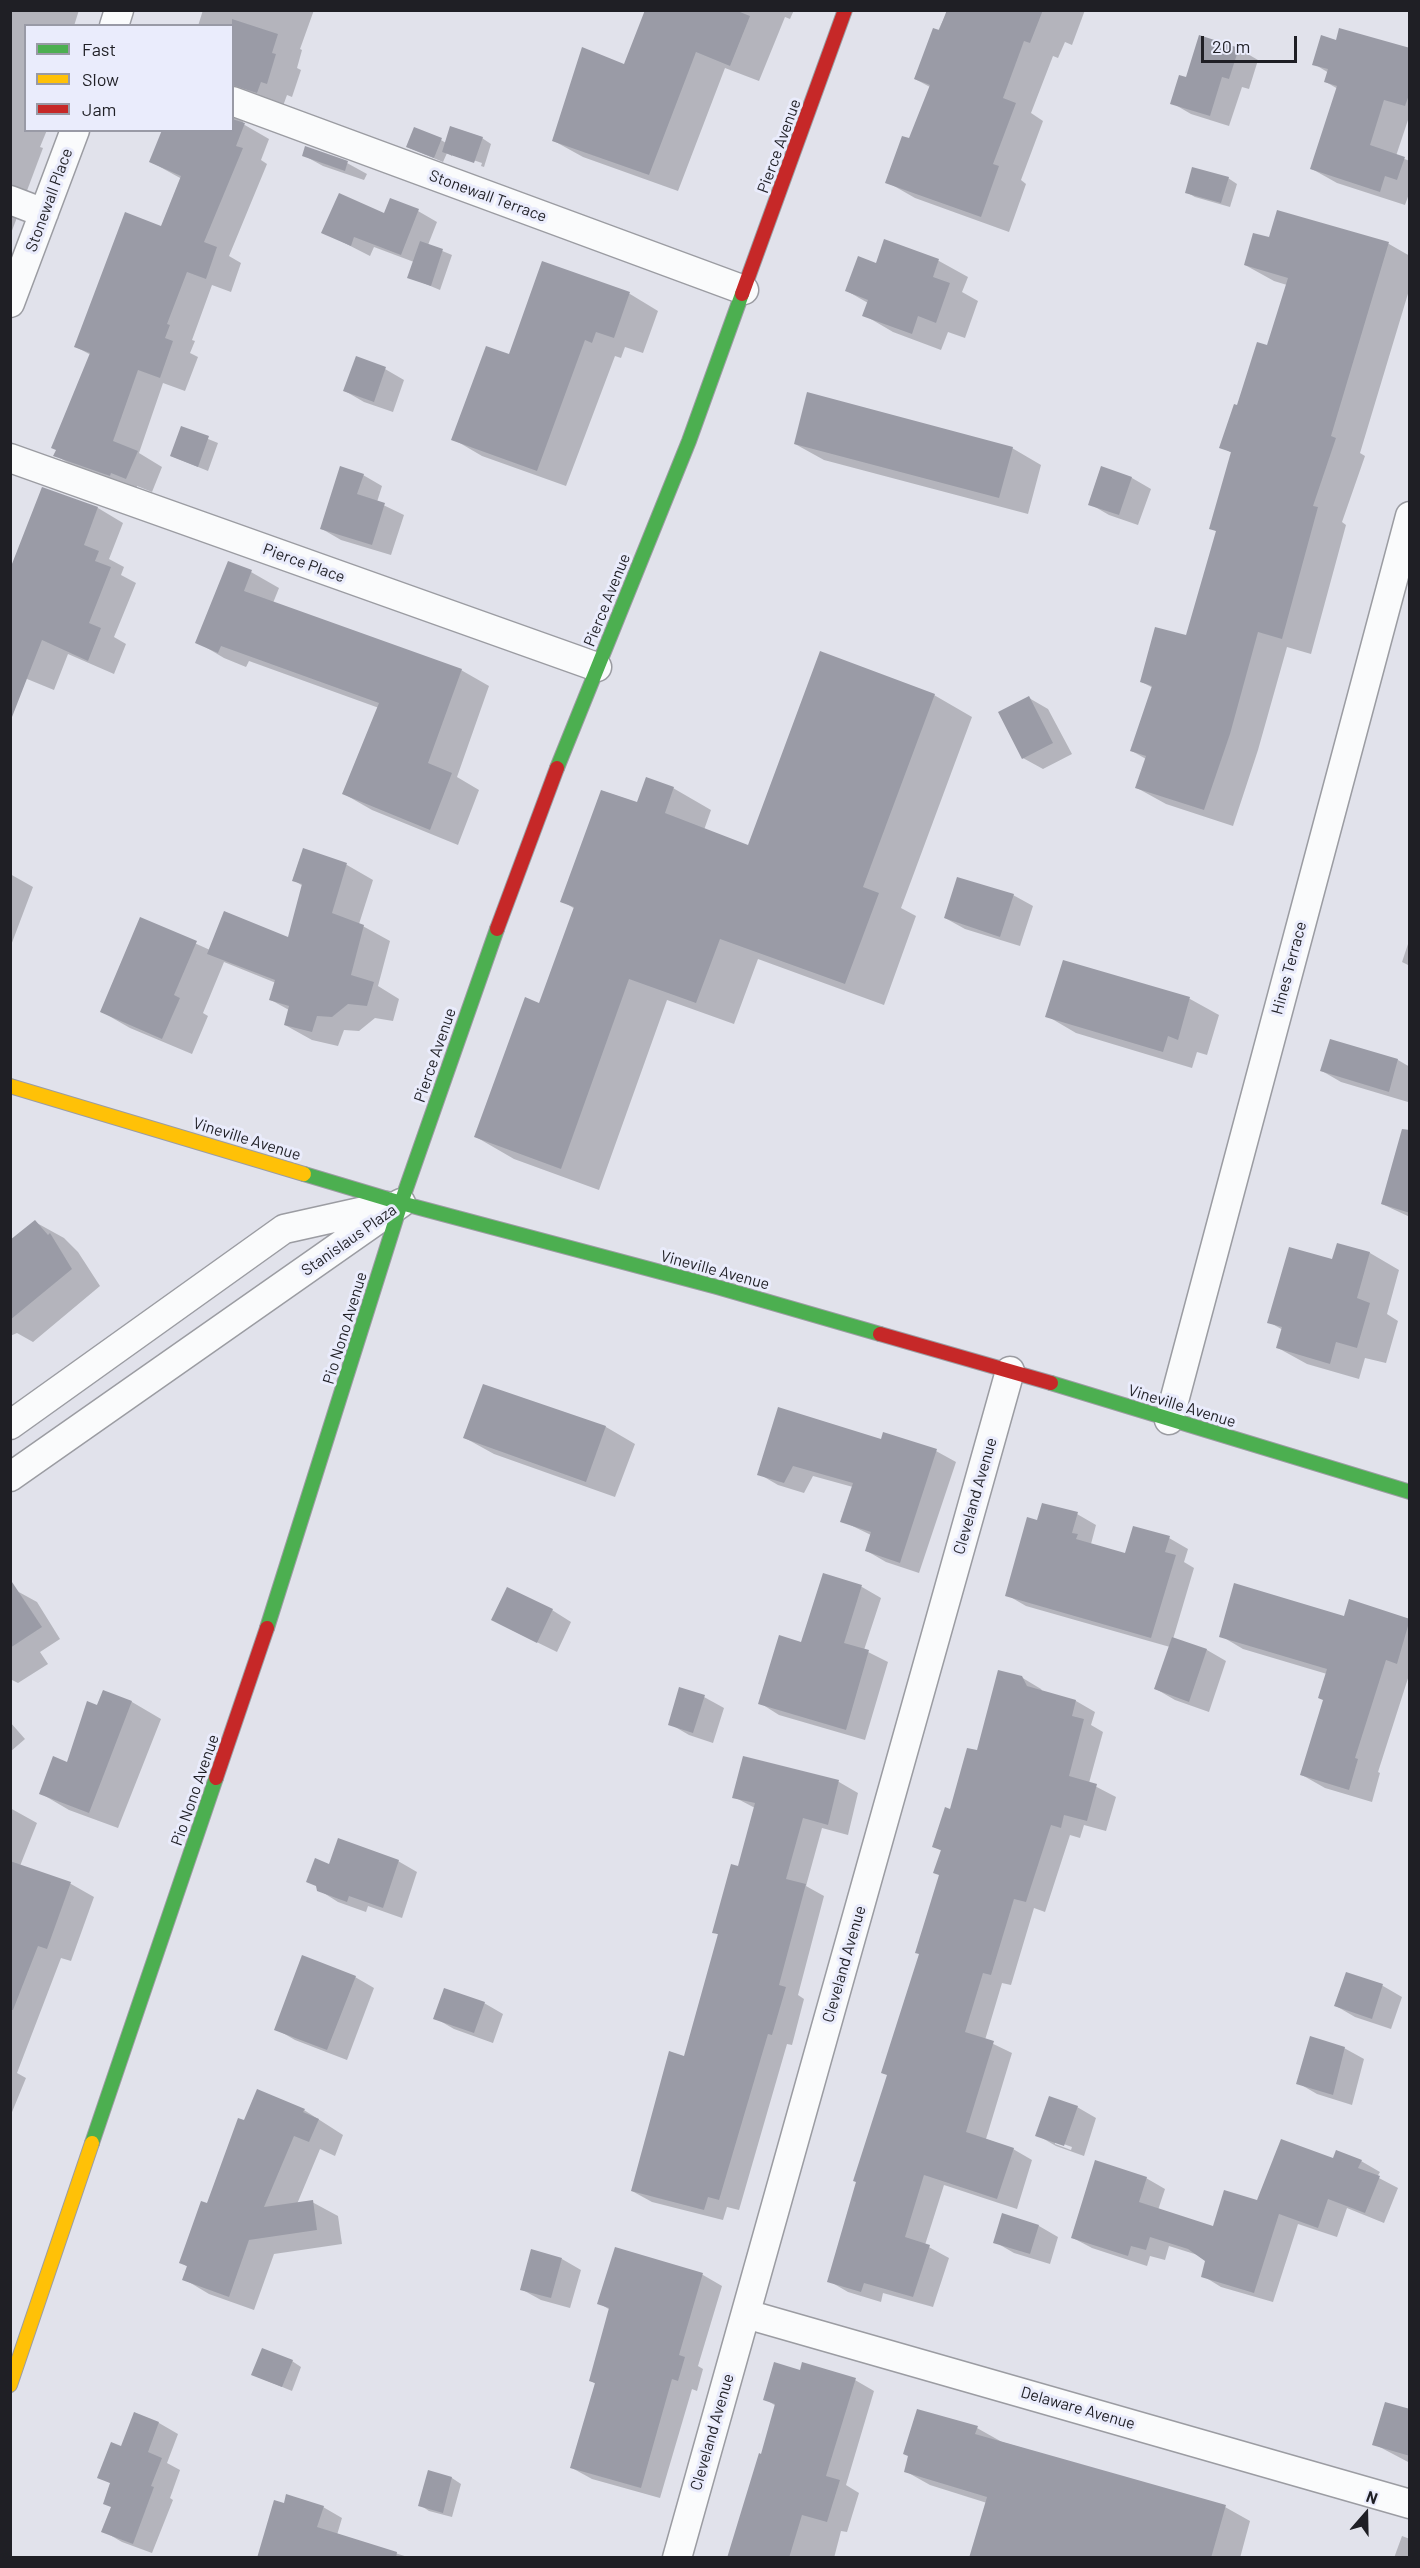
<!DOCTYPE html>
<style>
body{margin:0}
#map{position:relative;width:1420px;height:2568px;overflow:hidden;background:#e1e2eb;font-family:Barlow,sans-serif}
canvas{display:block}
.frame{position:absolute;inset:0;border:12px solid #1f1f25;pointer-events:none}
.legend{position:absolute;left:24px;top:24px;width:210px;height:108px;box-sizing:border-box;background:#eaecfc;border:2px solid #999aa6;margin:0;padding:8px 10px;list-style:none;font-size:18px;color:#1f1f25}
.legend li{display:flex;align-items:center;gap:12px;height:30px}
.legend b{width:30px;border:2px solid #999aa6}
.north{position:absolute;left:1336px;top:2484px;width:60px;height:60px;-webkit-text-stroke:4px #eaecfc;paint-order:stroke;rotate:20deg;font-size:16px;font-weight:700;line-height:24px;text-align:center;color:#1f1f25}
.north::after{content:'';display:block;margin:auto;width:21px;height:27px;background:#1f1f25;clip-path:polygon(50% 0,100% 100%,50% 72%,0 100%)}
.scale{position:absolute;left:1201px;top:36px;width:96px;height:27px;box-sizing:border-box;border:3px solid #1f1f25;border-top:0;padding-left:8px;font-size:18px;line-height:21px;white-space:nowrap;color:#1f1f25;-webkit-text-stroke:4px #eaecfc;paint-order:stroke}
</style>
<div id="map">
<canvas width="1420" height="2568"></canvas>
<div class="frame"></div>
<ul class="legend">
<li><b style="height:8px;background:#4caf50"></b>Fast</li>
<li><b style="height:8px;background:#ffc107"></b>Slow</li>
<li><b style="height:8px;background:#c62828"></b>Jam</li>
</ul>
<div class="north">N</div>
<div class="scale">20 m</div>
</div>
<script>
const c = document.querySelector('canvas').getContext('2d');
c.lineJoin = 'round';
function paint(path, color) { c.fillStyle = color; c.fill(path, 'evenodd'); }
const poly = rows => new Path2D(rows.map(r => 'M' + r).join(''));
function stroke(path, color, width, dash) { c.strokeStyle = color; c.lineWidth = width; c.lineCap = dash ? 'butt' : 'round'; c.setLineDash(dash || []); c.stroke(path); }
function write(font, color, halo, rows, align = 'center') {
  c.font = font + ' Barlow,sans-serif'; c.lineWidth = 6; c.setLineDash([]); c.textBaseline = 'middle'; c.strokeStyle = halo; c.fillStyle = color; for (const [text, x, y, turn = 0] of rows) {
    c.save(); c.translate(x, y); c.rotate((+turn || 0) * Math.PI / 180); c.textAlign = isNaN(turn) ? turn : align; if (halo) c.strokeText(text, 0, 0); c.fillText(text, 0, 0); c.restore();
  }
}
const shadow = poly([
 [10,10,79,10,74,26,26,26,26,130,47,130,40,147,43,148,10,236],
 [203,10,314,10,300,49,302,50,297,68,301,70,292,97,287,95,283,106,242,109,243,124,269,139,261,160,267,164,229,256,241,263,231,292,212,285,192,340,195,341,190,353,198,357,185,391,163,383,139,453,162,467,152,492,137,486,136,489,80,470,55,455,91,355,76,347,161,227,182,179,151,162,232,130,232,26,198,26],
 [647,10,794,10,790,19,785,17,759,81,725,68,678,191,583,157,554,141,625,66],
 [948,10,1085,10,1072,45,1065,42,1058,58,1053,56,1031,113,1043,121,1021,180,1026,184,1009,232,915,198,887,182,910,140,930,87,915,79],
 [1239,49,1258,60,1249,89,1242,87,1229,126,1191,114,1172,103,1187,79],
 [1410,50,1410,114,1396,156,1410,161,1410,191,1405,205,1337,183,1312,169,1338,89,1326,82,1329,73,1314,64],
 [482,138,491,144,484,167,481,166,482,163,452,153,452,156,447,153,443,162,407,147,441,140,446,143],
 [303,155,347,163,367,174,364,180,323,166],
 [1228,178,1237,184,1230,207,1195,197,1186,192],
 [418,211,437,222,428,245,452,255,440,290,409,277,414,262,374,247,370,256,323,232,385,215],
 [1278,212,1389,244,1410,256,1410,287,1360,453,1365,456,1342,522,1346,525,1311,654,1287,647,1258,750,1233,826,1166,804,1137,788,1146,759,1132,751,1153,688,1142,682,1187,637,1218,532,1211,528,1232,453,1221,447,1268,347,1287,285,1274,281,1245,265,1270,238],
 [885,241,939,261,968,277,962,292,978,301,965,338,948,332,941,350,893,332,864,315,868,303,847,291,877,264],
 [543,263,630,294,658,311,643,353,625,347,621,358,615,356,566,486,482,456,453,439,510,356],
 [385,369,404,380,393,412,364,402,345,391],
 [181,428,218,443,208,471,171,456],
 [795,444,1012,448,1041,465,1028,514,824,460],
 [1102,468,1132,478,1151,489,1138,525,1109,515,1090,504],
 [363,475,382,486,377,502,404,515,391,555,341,540,322,529],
 [43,489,98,508,123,523,109,559,124,567,121,575,136,583,114,637,126,644,114,674,68,654,54,690,10,672,10,573],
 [229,562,251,572,279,588,273,603,461,670,489,686,457,777,479,790,458,845,372,810,344,794,379,708,249,661,246,667,224,658,197,642],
 [934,695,972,717,901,908,916,916,884,1005,758,959,734,1024,667,1000,599,1190,514,1159,476,1137,540,1005,575,909,562,901,637,804,673,788,711,810,704,830,749,847],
 [1029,698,1048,709,1072,754,1043,769,1023,758],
 [303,850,347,865,373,880,359,924,390,941,378,986,399,999,393,1021,375,1018,359,1031,344,1030,338,1046,312,1040,285,1025,289,1010,271,1000,276,983,224,962,203,1013,208,1016,192,1054,130,1028,102,1012,141,919,210,950,289,939,303,886,293,880],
 [10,874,33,887,10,948],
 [1013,895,1033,906,1020,946,965,929,945,918],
 [1410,938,1410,966,1402,962],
 [1064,962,1190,999,1219,1015,1207,1055,1197,1052,1192,1068,1076,1033,1047,1016],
 [1331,1041,1398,1060,1410,1067,1408,1102,1341,1082,1322,1071],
 [1410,1160,1410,1217,1382,1204],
 [35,1222,64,1238,78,1252,100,1286,33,1342,17,1333,10,1336,10,1241],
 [1338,1245,1370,1253,1399,1270,1387,1314,1398,1321,1386,1363,1365,1358,1359,1379,1307,1364,1278,1348,1283,1330,1269,1322,1333,1261],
 [483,1386,606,1427,635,1444,615,1497,494,1454,465,1438],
 [884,1433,936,1451,956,1462,919,1573,886,1562,867,1551,871,1535,842,1521,853,1487,813,1476,804,1493,778,1485,759,1474,882,1441],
 [1077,1514,1096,1525,1091,1544,1126,1555,1169,1538,1188,1549,1184,1562,1194,1568,1173,1639,1207,1650,1226,1661,1209,1712,1175,1700,1156,1689,1170,1647,1026,1606,1007,1595,1038,1521],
 [824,1575,862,1587,881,1598,864,1650,888,1662,865,1740,779,1715,760,1703,802,1644],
 [17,1591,37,1602,60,1639,40,1652,48,1664,18,1683,10,1679,10,1595],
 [552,1610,571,1622,557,1652,512,1630],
 [1345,1617,1410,1620,1410,1672,1378,1772,1380,1773,1372,1802,1325,1788,1302,1775,1325,1700,1327,1674,1243,1649,1221,1636],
 [1021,1677,1041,1689,1043,1692,1076,1701,1095,1712,1091,1725,1103,1732,1089,1783,1116,1797,1106,1831,1084,1825,1080,1838,1070,1835,1045,1912,1034,1908,1011,1985,1002,1983,985,2040,1012,2053,986,2139,1013,2149,1032,2160,1017,2209,944,2185,925,2245,949,2258,933,2307,883,2293,881,2302,848,2292,829,2281,888,2075,940,1875,942,1851,934,1847,978,1752],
 [104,1691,132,1702,161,1719,118,1828,69,1810,40,1793,68,1764],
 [704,1697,724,1708,713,1743,689,1735,670,1724],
 [10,1722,25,1739,10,1752],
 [744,1758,839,1782,858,1793,848,1835,822,1828,806,1886,824,1896,798,1995,804,1999,792,2045,787,2044,739,2210,727,2207,723,2220,652,2202,632,2191,685,2058,719,1935,714,1932,739,1868,755,1808,734,1797],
 [10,1808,37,1823,20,1866,71,1884,94,1897,71,1961,61,1958,17,2073,26,2078,10,2117],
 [398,1861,417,1872,402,1918,368,1906,366,1912,338,1902,319,1890,330,1866],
 [1347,1974,1383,1986,1402,1997,1391,2029,1355,2017,1336,2006],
 [355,1977,374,1988,347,2060,295,2040,276,2029],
 [484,2003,503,2014,493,2043,454,2029,435,2018],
 [1344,2048,1364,2059,1352,2105,1317,2094,1298,2083],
 [1077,2107,1096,2118,1084,2156,1056,2146,1037,2135],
 [1055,2141,1072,2147,1071,2150,1055,2144],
 [304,2110,343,2135,335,2156,320,2149,297,2204,312,2202,338,2216,342,2244,274,2254,254,2310,209,2294,184,2279,188,2267,180,2262,245,2122],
 [1334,2160,1361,2161,1380,2172,1377,2177,1398,2188,1384,2223,1347,2208,1337,2237,1298,2224,1273,2302,1221,2287,1203,2276,1207,2261,1201,2256,1169,2246,1165,2260,1150,2256,1147,2266,1092,2248,1073,2238,1146,2178,1165,2189,1158,2210,1214,2228],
 [1003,2215,1039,2226,1058,2237,1050,2264,1014,2253,995,2242],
 [616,2249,703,2275,722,2286,698,2366,703,2369,697,2391,692,2389,660,2498,592,2479,572,2468,596,2384,591,2381,610,2310,599,2303],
 [562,2259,581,2270,570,2308,541,2300,521,2289],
 [292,2361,301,2367,292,2391,253,2375],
 [801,2372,855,2380,874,2391,846,2485,859,2493,847,2532,841,2531,834,2558,728,2558,762,2456,776,2406,765,2399],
 [1410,2411,1410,2463,1374,2444],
 [135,2414,159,2423,178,2434,167,2463,180,2470,170,2498,173,2500,152,2553,122,2542,103,2531,113,2507,112,2484,99,2477,122,2448],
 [977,2428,1002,2442,1225,2507,1250,2521,1240,2558,992,2558,987,2503,930,2485,905,2471],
 [429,2472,452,2478,461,2484,452,2517,429,2511,420,2505],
 [285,2505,323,2507,342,2518,337,2535,411,2558,259,2558],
 [1402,2536,1410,2539,1410,2558,1394,2558]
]);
const building = poly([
 [645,10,735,10,750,16,730,66,696,52,649,175,552,141,582,47,624,64],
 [947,10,1043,10,1030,43,1024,41,1003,98,1016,103,993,164,999,166,981,217,885,183,902,136,909,138,930,85,914,79,933,28,939,30],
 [232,19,278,34,272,53,276,54,267,84,261,82,257,93,232,85],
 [1339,28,1410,48,1410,92,1405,106,1384,100,1370,145,1405,157,1397,180,1385,176,1380,192,1310,169,1337,86,1324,82,1328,69,1312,65,1321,35,1336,40],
 [1199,35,1239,48,1229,79,1222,77,1210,116,1170,104,1179,75,1186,77],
 [232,119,245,123,236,146,243,148,204,242,217,247,206,279,187,272,167,324,170,325,165,338,173,341,160,378,138,370,113,441,138,451,126,479,111,473,110,476,53,456,56,450,51,448,90,353,74,347,125,212,161,226,181,176,149,162,162,130,232,130],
 [450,126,483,137,474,163,442,152],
 [414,127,442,138,434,158,406,147],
 [305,146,348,161,345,171,302,156],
 [1192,167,1229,177,1221,203,1185,193],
 [339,193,384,213,390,198,419,209,401,255,354,237,351,246,321,233],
 [1277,210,1389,242,1331,436,1336,438,1313,506,1318,507,1282,639,1258,632,1230,734,1204,810,1135,788,1146,756,1130,751,1152,686,1140,682,1155,627,1186,635,1216,531,1209,529,1231,452,1219,448,1234,404,1237,405,1257,342,1267,345,1288,278,1244,265,1253,233,1269,237],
 [884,239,939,259,933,277,950,283,936,323,918,316,912,334,862,316,868,300,845,291,858,256,876,263],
 [420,241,443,249,431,286,407,278],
 [542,261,630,292,614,338,596,332,592,343,585,340,537,471,451,440,486,346,509,354],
 [356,356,386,367,374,402,343,391],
 [807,392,1013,447,999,498,794,444],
 [181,426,209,436,198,467,170,456],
 [340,466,364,474,357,494,385,503,372,545,320,529],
 [1101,466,1132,477,1119,515,1088,505],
 [42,487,98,507,84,545,99,551,95,561,111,567,89,623,101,628,88,661,42,640,12,717,10,569],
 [228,561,252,570,244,591,462,669,428,763,452,773,430,830,342,794,379,703,221,646,218,653,195,643],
 [820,651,935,694,863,887,879,893,845,984,720,939,696,1003,629,979,561,1169,474,1137,525,997,539,1003,574,907,560,902,601,790,637,802,646,777,674,787,665,813,748,845],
 [1029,696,1053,743,1022,759,998,712],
 [303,848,347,863,332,913,364,925,351,975,374,982,367,1006,348,1004,332,1017,317,1016,312,1032,284,1025,289,1006,269,1000,275,980,207,954,224,911,288,937,302,884,292,881],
 [957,877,1014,894,1000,937,944,918],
 [140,917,197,941,174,995,180,998,162,1039,100,1012],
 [1063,960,1190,997,1178,1040,1168,1036,1163,1052,1045,1017],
 [1330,1039,1398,1059,1389,1092,1320,1071],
 [1402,1129,1410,1130,1410,1213,1381,1204],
 [35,1220,48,1235,50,1233,72,1269,10,1320,10,1240],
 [1337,1243,1370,1252,1357,1298,1370,1303,1357,1348,1336,1342,1330,1364,1276,1348,1282,1327,1267,1323,1289,1247,1332,1259],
 [483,1384,606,1426,586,1482,463,1438],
 [778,1407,881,1439,883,1432,937,1449,900,1563,865,1551,871,1532,840,1522,853,1483,793,1466,784,1483,757,1475],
 [1042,1503,1078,1512,1072,1533,1078,1534,1076,1539,1125,1553,1133,1526,1170,1536,1165,1552,1176,1555,1151,1638,1005,1596,1027,1517,1037,1520],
 [823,1573,862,1585,844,1643,869,1650,846,1730,758,1704,779,1635,801,1642],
 [10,1579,42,1627,10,1648],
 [1234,1583,1344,1616,1349,1599,1410,1619,1397,1664,1386,1660,1355,1758,1358,1759,1349,1790,1300,1775,1323,1700,1318,1698,1327,1669,1219,1637],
 [507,1587,553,1609,537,1643,491,1620],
 [1172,1637,1207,1649,1189,1702,1154,1689],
 [998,1670,1022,1676,1027,1686,1076,1700,1072,1716,1084,1719,1069,1776,1097,1784,1087,1821,1064,1815,1061,1828,1051,1825,1026,1902,1014,1899,991,1975,983,1973,965,2032,994,2041,966,2132,1014,2148,997,2199,924,2175,905,2237,930,2245,913,2297,864,2283,861,2292,827,2282,856,2182,853,2181,887,2075,881,2073,919,1954,915,1953,939,1875,933,1873,941,1850,932,1847,945,1807,950,1809,967,1748,977,1750],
 [679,1687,705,1695,693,1733,668,1725],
 [103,1690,132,1701,89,1813,39,1794,53,1756,67,1762,87,1701,97,1705],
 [743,1756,839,1780,828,1825,803,1818,786,1879,806,1884,779,1985,786,1987,772,2035,768,2034,719,2200,708,2197,704,2210,631,2191,669,2051,684,2056,718,1934,712,1933,731,1864,738,1866,755,1803,732,1798],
 [338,1838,399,1860,383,1908,349,1896,347,1902,317,1891,316,1886,306,1882,315,1858,329,1864],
 [10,1861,71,1882,47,1949,38,1946,13,2010,10,2010],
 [302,1955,356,1976,327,2050,274,2030],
 [1346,1972,1383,1984,1372,2019,1334,2006],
 [444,1988,485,2002,474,2033,433,2019],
 [1310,2036,1345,2047,1333,2095,1296,2084],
 [257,2089,305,2109,303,2112,319,2119,309,2142,294,2136,264,2207,313,2200,317,2230,249,2240,229,2297,182,2280,187,2266,179,2263,201,2201,207,2203,238,2118,244,2120],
 [1049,2096,1078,2106,1064,2146,1035,2136],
 [1281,2139,1333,2158,1336,2150,1362,2160,1358,2168,1380,2176,1365,2213,1328,2199,1318,2228,1279,2214,1254,2293,1201,2277,1205,2261,1188,2249,1150,2237,1146,2250,1131,2246,1128,2256,1071,2238,1095,2160,1147,2177,1139,2202,1213,2226,1224,2190,1257,2200],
 [1002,2213,1039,2225,1030,2254,993,2243],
 [615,2247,703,2273,679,2355,685,2357,678,2381,672,2379,641,2488,570,2468,595,2383,589,2381,609,2308,597,2304],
 [531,2249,562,2258,551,2298,520,2290],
 [262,2348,293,2360,282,2387,251,2375],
 [774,2362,800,2370,802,2362,856,2378,826,2476,840,2480,827,2522,802,2515,789,2558,727,2558,759,2453,761,2454,775,2404,763,2400],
 [1385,2402,1410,2409,1410,2456,1372,2445],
 [917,2409,978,2426,975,2434,1226,2505,1211,2558,969,2558,987,2497,904,2472,908,2456,903,2454],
 [134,2412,159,2422,148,2452,162,2458,151,2486,154,2487,133,2544,101,2532,111,2507,103,2504,110,2483,97,2478,111,2442,121,2446],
 [428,2470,452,2477,443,2513,418,2506],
 [286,2494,324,2506,317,2527,397,2552,396,2558,257,2558,274,2500,284,2503]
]);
const street = poly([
 [114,26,119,10],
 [232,101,744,290],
 [10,200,44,213],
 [10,303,75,130],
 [10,458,597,667],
 [1169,1420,1410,516],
 [10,1425,284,1229,387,1206],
 [10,1477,401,1203],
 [746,2314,1410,2504],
 [677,2558,1010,1371]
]);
const fast = poly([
 [557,768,689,441,742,294],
 [304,1174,401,1203,717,1287,880,1334],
 [1051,1383,1410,1492],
 [267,1628,401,1203,497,929],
 [92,2143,216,1778]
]);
const slow = poly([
 [10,1086,304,1174],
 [10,2385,92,2143]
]);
const jam = poly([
 [742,294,845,10],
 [497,929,557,768],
 [880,1334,1051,1383],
 [216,1778,267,1628]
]);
const streetNames = [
 ["Pierce Avenue",779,146,-70],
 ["Stonewall Terrace",488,196,20],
 ["Stonewall Place",49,200,-70],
 ["Pierce Place",304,563,20],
 ["Pierce Avenue",607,600,-68],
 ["Hines Terrace",1289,968,-75],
 ["Pierce Avenue",435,1055,-71],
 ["Vineville Avenue",247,1139,17],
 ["Stanislaus Plaza",349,1240,-35],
 ["Vineville Avenue",715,1270,15],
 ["Pio Nono Avenue",345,1328,-73],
 ["Vineville Avenue",1182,1406,17],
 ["Cleveland Avenue",975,1496,-74],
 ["Pio Nono Avenue",195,1790,-71],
 ["Cleveland Avenue",844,1964,-74],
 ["Delaware Avenue",1078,2408,16],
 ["Cleveland Avenue",712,2432,-74]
];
paint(shadow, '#0003');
paint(building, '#9a9ba6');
stroke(street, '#9b9ca2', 31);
stroke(fast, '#9b9ca2', 16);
stroke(slow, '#9b9ca2', 16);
stroke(jam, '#9b9ca2', 16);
stroke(street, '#fafbfc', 28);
stroke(fast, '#4caf50', 14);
stroke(slow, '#ffc107', 14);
stroke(jam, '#c62828', 14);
write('16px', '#1f1f25', '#eaecfc', streetNames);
</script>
